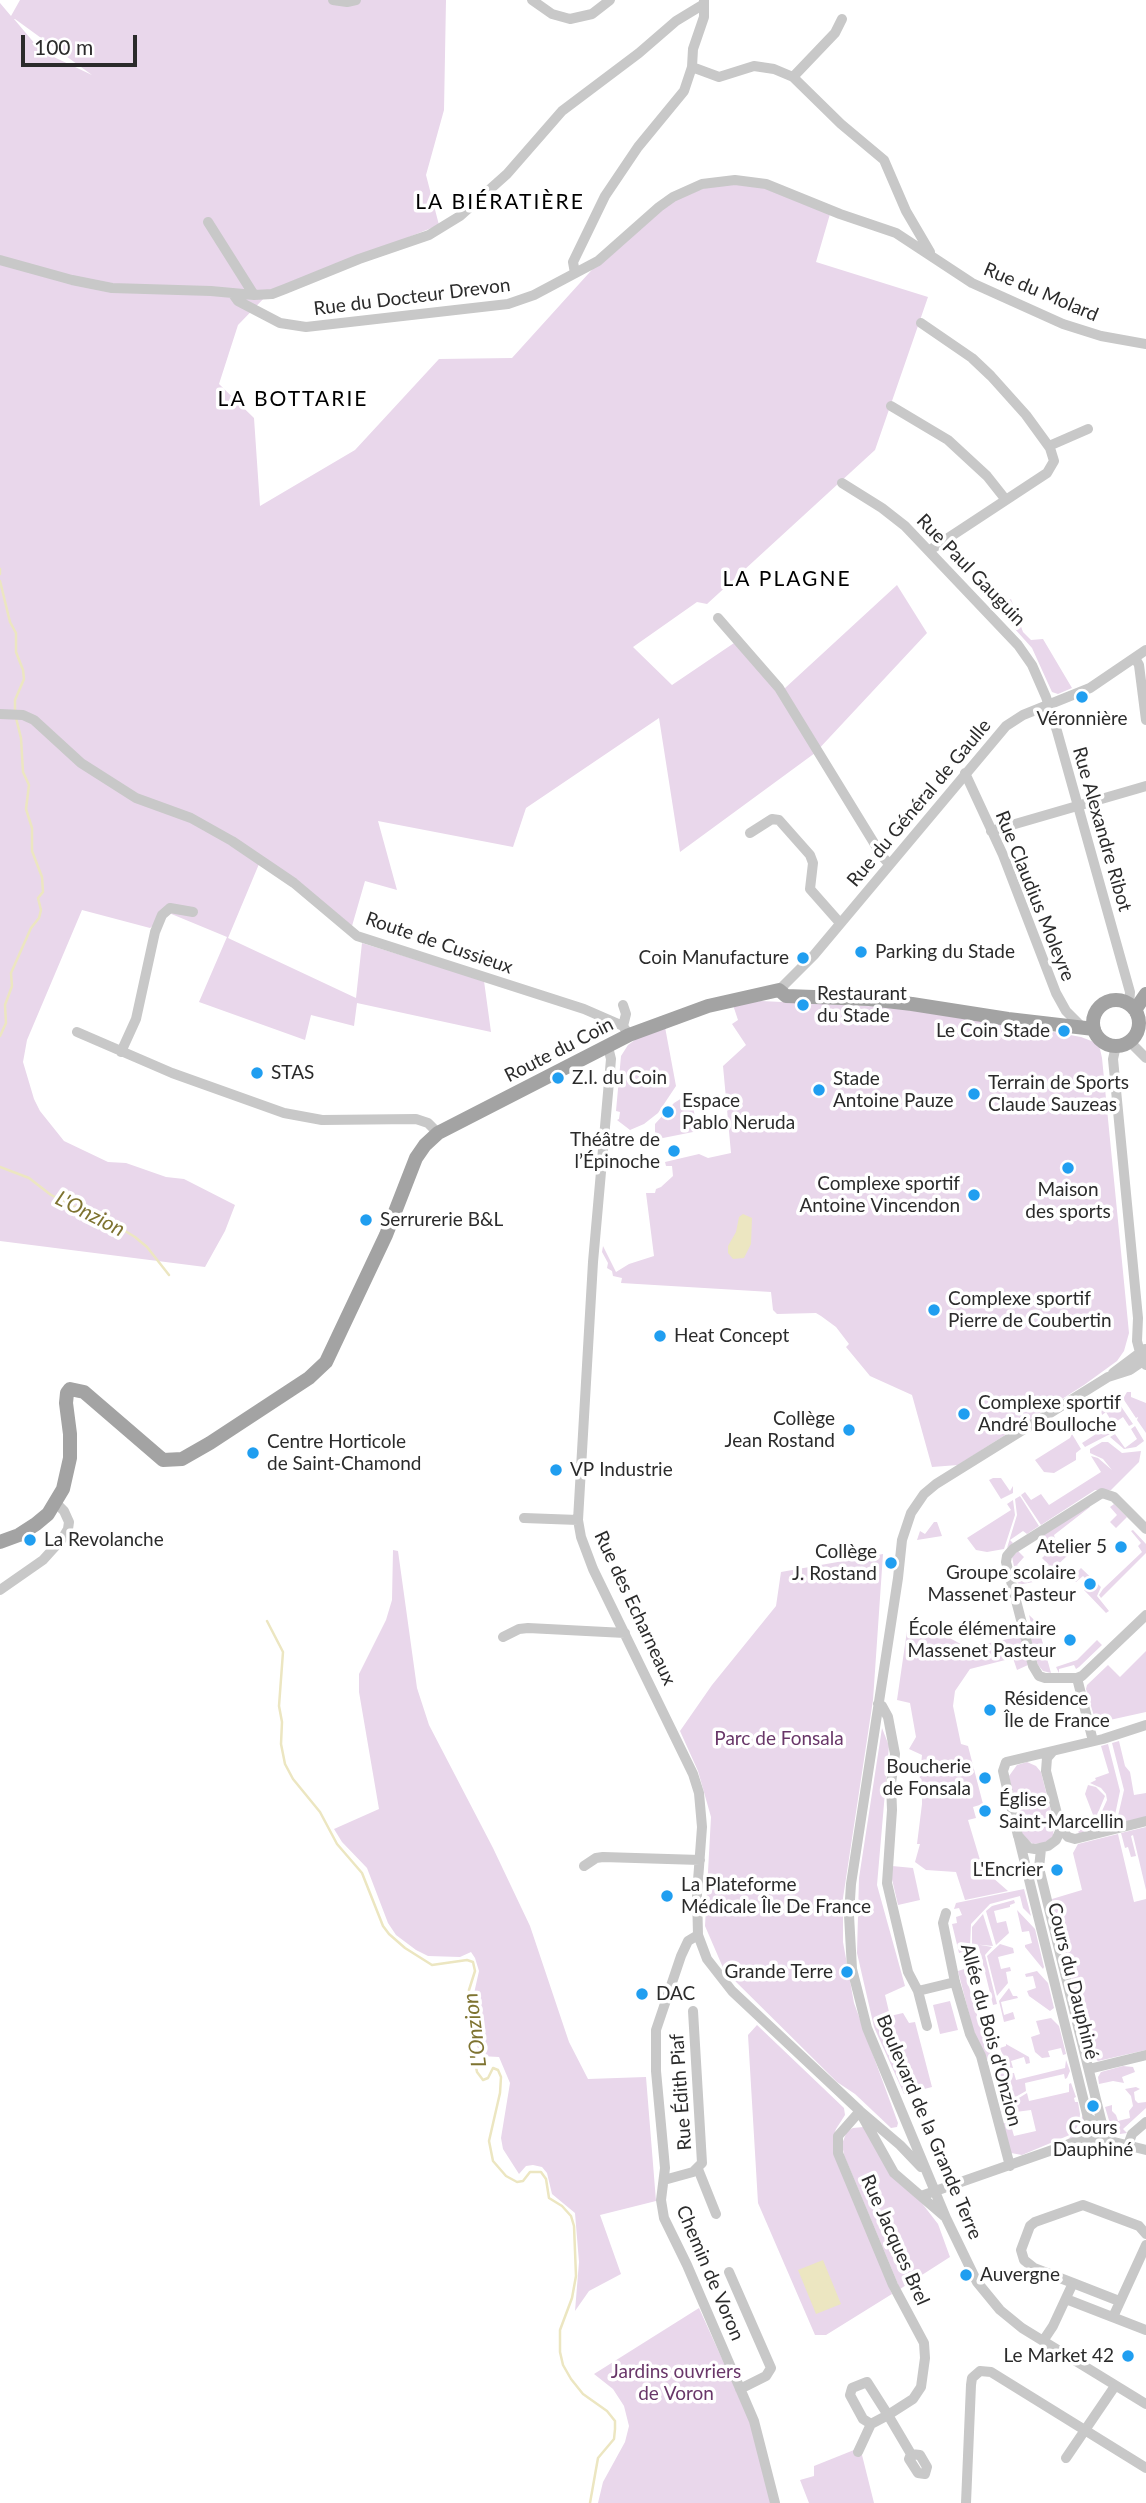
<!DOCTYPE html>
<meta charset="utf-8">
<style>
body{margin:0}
#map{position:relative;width:1146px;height:2503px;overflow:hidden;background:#fff;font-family:Lato,sans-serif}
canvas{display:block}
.scale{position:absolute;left:21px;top:35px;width:116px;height:32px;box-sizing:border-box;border:4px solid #2b2b2b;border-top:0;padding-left:9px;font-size:21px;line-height:24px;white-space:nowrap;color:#2b2b2b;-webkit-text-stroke:5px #fff;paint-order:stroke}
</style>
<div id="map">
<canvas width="1146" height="2503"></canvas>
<div class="scale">100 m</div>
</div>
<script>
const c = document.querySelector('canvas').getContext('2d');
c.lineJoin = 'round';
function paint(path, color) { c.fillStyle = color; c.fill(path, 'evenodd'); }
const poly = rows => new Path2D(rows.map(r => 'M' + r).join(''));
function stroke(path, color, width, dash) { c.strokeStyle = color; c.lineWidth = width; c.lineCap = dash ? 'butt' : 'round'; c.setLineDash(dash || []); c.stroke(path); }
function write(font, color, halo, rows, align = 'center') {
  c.font = font + ' Lato,sans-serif'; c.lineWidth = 7; c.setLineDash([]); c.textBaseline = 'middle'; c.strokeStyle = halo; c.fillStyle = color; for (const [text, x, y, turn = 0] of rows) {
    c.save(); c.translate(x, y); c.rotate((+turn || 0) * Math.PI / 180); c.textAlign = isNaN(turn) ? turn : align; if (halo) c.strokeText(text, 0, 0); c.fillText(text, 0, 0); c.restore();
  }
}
const green = poly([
 [20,0,446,0,444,110,426,175,439,225,269,293,238,325,219,384,254,418,260,506,355,450,439,359,512,358,608,252,658,203,740,177,830,214,816,262,928,297,875,450,707,604,697,602,633,647,672,685,737,641,784,689,897,585,927,633,815,753,680,852,659,718,526,808,513,847,378,821,397,890,365,881,352,926,259,864,228,938,356,998,362,943,484,981,491,1032,357,1003,354,1026,311,1015,305,1040,199,1002,227,937,169,913,150,928,82,910,27,1040,23,1062,34,1099,40,1111,64,1141,108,1162,126,1163,166,1177,184,1179,235,1205,225,1231,205,1267,0,1241,0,3,11,16],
 [14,19,15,19,92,75,41,51],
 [1011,599,1023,632,1031,640,1043,639,1072,688,1058,694,1052,692,1032,648,996,608],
 [761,1001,928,1009,1081,1037,1094,1042,1100,1049,1102,1058,1129,1333,1124,1351,1117,1361,1084,1385,958,1465,932,1467,912,1395,870,1376,846,1347,849,1344,836,1327,821,1316,816,1313,777,1314,773,1310,771,1292,621,1283,622,1278,613,1276,612,1271,607,1268,608,1263,602,1252,603,1246,616,1272,629,1264,654,1256,646,1193,655,1193,656,1189,661,1187,673,1176,672,1166,666,1166,665,1162,699,1154,708,1158,731,1153,723,1066,746,1045,732,1024,738,1020,733,1005],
 [665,1027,676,1086,658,1113,644,1124,630,1130,617,1120,619,1119,620,1112,616,1111,621,1056,628,1045,639,1037],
 [690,1093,698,1131,658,1139,655,1132,655,1124,674,1103],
 [1127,1392,1131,1392,1131,1397,1146,1403,1146,1433,1137,1420,1138,1417,1136,1418,1124,1400,1124,1397],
 [1114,1396,1133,1424,1129,1426,1123,1417,1113,1424,1106,1412,1102,1415,1101,1410,1115,1402],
 [1110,1425,1114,1432,1085,1447,1082,1443],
 [1135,1426,1144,1441,1136,1447,1124,1449,1110,1437,1115,1434,1125,1448,1137,1439,1131,1429],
 [1072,1434,1081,1449,1076,1453,1076,1460,1054,1473,1044,1472,1035,1460,1070,1438],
 [1102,1442,1108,1442,1122,1453,1141,1451,1139,1462,1111,1490,1095,1490,1041,1525,1021,1495,1025,1492,1031,1500,1041,1494,1049,1505,1101,1472,1091,1456,1098,1458,1112,1470,1103,1459,1090,1453,1090,1449],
 [993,1478,1001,1478,1010,1491,1013,1486,1013,1493,1001,1499,989,1480],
 [1020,1496,1039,1526,1027,1534,1023,1531,1010,1540,1013,1543,1007,1548,1017,1515,1015,1499],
 [1013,1500,1015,1515,1004,1549,987,1552,976,1550,967,1538,1011,1510,1007,1504],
 [1114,1504,1127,1517,1116,1528,1110,1522,1117,1515,1110,1507],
 [1089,1505,1090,1507,1054,1535,1057,1546,1067,1556,1051,1571,1033,1582,1018,1585,1012,1557,1018,1551,1024,1557,1017,1565,1033,1581,1049,1565,1042,1558,1045,1555,1037,1546,1045,1540,1042,1535],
 [934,1522,937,1522,942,1536,917,1540,920,1531,925,1534],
 [1133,1530,1146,1544,1146,1553,1101,1598,1099,1595,1103,1589,1142,1552,1138,1546,1141,1543,1131,1531],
 [393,1550,398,1551,417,1688,429,1725,493,1848,530,1926,569,2042,588,2079,646,2077,656,2201,600,2215,621,2274,589,2291,575,2311,579,2262,575,2213,552,2194,547,2173,542,2167,533,2165,526,2166,519,2174,503,2149,501,2138,510,2083,499,2057,480,2056,473,2031,471,2007,479,1971,475,1958,471,1952,460,1957,428,1956,416,1950,396,1935,388,1923,367,1868,342,1842,334,1829,379,1809,359,1692,359,1674,386,1620,392,1600],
 [883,1554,873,1700,843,1898,843,1942,854,2003,898,2123,897,2127,891,2128,855,2094,837,2082,724,1970,705,1926,711,1817,698,1771,680,1731,712,1685,776,1606,781,1572],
 [1081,1568,1101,1587,1097,1596,1109,1611,1106,1613,1084,1590,1090,1583,1083,1576,1076,1582,1071,1578],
 [1029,1615,1044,1629,1040,1633,1051,1673,1043,1671,1038,1665,1028,1630,1032,1627],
 [908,1624,947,1630,946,1636,968,1648,1021,1636,1028,1665,1017,1670,1013,1658,970,1669,955,1691,953,1706,961,1744,968,1746,983,1804,973,1807,976,1818,968,1820,980,1860,984,1870,1008,1891,965,1900,956,1872,926,1870,915,1862,920,1844,917,1844,922,1804,922,1794,918,1793,922,1755,909,1749,916,1737,910,1703,897,1700],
 [1097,1640,1102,1645,1079,1667,1076,1669,1074,1665,1059,1669,1059,1673,1056,1667,1077,1660],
 [1146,1651,1146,1712,1096,1723,1086,1689,1087,1685,1108,1665,1120,1677],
 [882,1728,889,1746,877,1885,905,1986,885,1995,890,2016,903,2013,909,2023,915,2022,932,2087,904,2094,874,2027,857,1953,859,1878],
 [1119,1741,1125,1766,1130,1772,1134,1795,1146,1793,1146,1818,1119,1823,1118,1816,1124,1790,1112,1743],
 [1108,1744,1120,1791,1115,1815,1102,1811,1107,1800,1106,1794,1101,1788,1090,1783,1096,1780,1095,1778,1109,1773,1101,1746],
 [1027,1762,1036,1766,1041,1772,1054,1824,1053,1836,1046,1843,1033,1844,1022,1835,1009,1776,1017,1765],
 [1088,1785,1096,1787,1105,1796,1095,1820,1085,1794],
 [1101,1813,1114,1817,1116,1824,1079,1834,1077,1827,1095,1822],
 [1146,1827,1146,1890,1133,1835,1131,1836,1136,1856,1131,1857,1128,1847,1125,1848,1121,1833],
 [1118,1834,1134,1902,1146,1899,1146,2050,1098,2061,1091,2055,1052,1899,1082,1890,1073,1853,1078,1844],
 [892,1866,913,1868,920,1900,898,1905,891,1875],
 [1024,1889,1031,1916,1023,1908,1020,1896,990,1904,971,1924,970,1947,966,1948,966,1951,959,1953,952,1924,957,1923,956,1917,962,1915,959,1908,954,1909,956,1903],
 [1014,1900,1015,1903,1010,1905,1010,1907,994,1911,997,1923,1006,1921,1009,1933,996,1945,986,1911,992,1906],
 [1017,1910,1035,1929,1044,1967,1043,1969,1025,1947,1025,1945,1032,1943,1029,1931,1022,1932],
 [983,1914,993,1946,972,1944,972,1927],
 [975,1944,992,1947,985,1955,997,2004,993,2005,979,1948,976,1948],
 [1000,1944,1013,1948,1014,1953,998,1957,1001,1969,1010,1967,1011,1971,1006,1972,1008,1983,997,1996,987,1956],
 [964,1969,987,2050,995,2049,996,2062,1000,2069,1006,2073,1014,2073,1016,2080,1065,2068,1066,2060,1070,2071,1067,2078,1065,2079,1064,2074,1025,2083,1026,2091,1012,2099,1006,2113,999,2112,1004,2111,1000,2087,993,2059,986,2060,973,2029,958,1971],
 [1037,1971,1048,1983,1054,2008,1050,2011,1029,1996,1027,1991,1036,1988,1033,1976,1026,1977,1025,1974],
 [1009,1988,1013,1996,1017,1996,1018,1998,1001,2002,1004,2015,1013,2012,1015,2019,1004,2022,999,2001],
 [950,2001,958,2030,940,2034,933,2005],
 [1051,2018,1059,2026,1066,2054,1063,2055,1061,2048,1048,2051,1050,2057,1042,2058,1035,2052,1031,2037,1040,2034,1036,2021],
 [757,2025,844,2108,845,2115,836,2129,833,2138,835,2156,892,2294,826,2335,815,2335,758,2203,748,2035],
 [1006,2044,1029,2057,1030,2063,1026,2064,1024,2057,1011,2061,1013,2068,1007,2067,1000,2048,1006,2046],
 [1123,2066,1133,2067,1135,2072,1122,2077,1124,2083,1113,2081,1099,2084,1098,2077,1101,2072],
 [1071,2083,1076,2097,1074,2098,1075,2102,1078,2102,1080,2114,1079,2124,1072,2134,1022,2155,1011,2153,1001,2124,1010,2122,1014,2136,1036,2131,1031,2110,1008,2113,1014,2101,1027,2093,1029,2101,1069,2092,1069,2084],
 [1136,2087,1140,2089,1134,2092,1135,2100,1138,2103,1146,2102,1146,2108,1123,2129,1127,2133,1120,2134,1111,2127,1105,2107,1112,2105,1112,2111,1116,2115,1118,2121,1130,2118,1129,2111,1133,2106,1131,2096,1125,2089],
 [1083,2114,1098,2128,1091,2135,1067,2140,1078,2130],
 [863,2127,938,2224,950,2257,900,2289,844,2155,842,2144,847,2131,853,2128],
 [699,2308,752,2425,772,2503,598,2503,603,2482,625,2442,629,2426,624,2406,613,2389,594,2374],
 [854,2450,862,2455,874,2503,809,2503,800,2480,814,2476,814,2466]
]);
const water = poly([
 [743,1214,752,1218,751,1244,744,1258,733,1259,728,1253,728,1246,736,1232,739,1217],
 [823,2260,841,2304,816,2314,798,2270]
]);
const stream = poly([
 [0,569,0,574],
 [0,581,10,622,16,633,16,652,23,670,24,679,15,700,15,710],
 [0,1036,6,1023,5,1005,12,986,11,973,31,928,39,918,41,910,38,898,43,892,42,877,32,851,32,828,26,809,29,785,23,772,21,738,16,718],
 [0,1167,29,1178,51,1195,86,1212,99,1215,135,1237,147,1247,169,1275],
 [267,1621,283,1652,279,1706,282,1722,281,1744,285,1764,293,1779,320,1812,337,1844,362,1873,383,1926,389,1934,405,1948,432,1965,467,1960,473,1962,475,1971,469,1990,471,2044,477,2072,483,2080,488,2078,493,2068,498,2070,501,2077,500,2093,489,2141,493,2161,506,2176,517,2182,523,2181,530,2172,541,2172,546,2179,549,2198,562,2206,571,2216,574,2226,576,2276,572,2298,560,2330,560,2352,563,2365,571,2379,583,2394,607,2411,615,2421,615,2429,614,2439,598,2458,590,2503]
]);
const minor = poly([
 [333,0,347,2,356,0],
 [532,0,552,14,570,19,592,14,610,0],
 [692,67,719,77,754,66,774,69,793,77,841,124,884,160,906,211,930,252],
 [793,77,835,33,842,19],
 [208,222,254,295],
 [0,260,72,280,112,288,211,291,254,295,272,294,285,289,359,259,429,235,460,216,507,174,562,111,639,53,676,21,704,4],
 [575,273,573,262,605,196,638,147,684,91,692,67,693,49,704,17,704,0],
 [233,294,238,301,280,323,306,327,508,304,534,295,598,261,659,207,673,197,702,184,735,180,766,184,840,214,896,233,972,283,1063,324,1101,336,1146,344],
 [921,323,972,358,991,376,1026,415,1050,448,1054,461,1047,473,930,550],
 [891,406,948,440,987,476,1006,500],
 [1049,446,1088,429],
 [842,483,882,508,905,526,1018,645,1032,665,1046,697,1057,731,1130,992,1129,1004],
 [718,618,779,688,882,856,889,864],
 [1135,658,1139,665,1146,720],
 [0,714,23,715,34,720,81,763,136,798,191,818,232,841,294,883,357,936,584,1009,623,1026,629,1035],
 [965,773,1003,855,1056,993,1066,1011,1082,1027],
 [991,831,1146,786],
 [750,833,772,819,779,820,810,855,813,863,810,889,840,923],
 [779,990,814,955,1006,726,1023,715,1090,688,1146,650],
 [623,1026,626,1014,623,1005],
 [77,1032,172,1073,284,1113,322,1120,416,1119,428,1123,438,1133],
 [1130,1042,1146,1058],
 [1116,1046,1113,1059,1138,1318,1137,1341,1141,1356,1146,1365],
 [608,1047,611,1059,593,1262,578,1520,581,1537,593,1569,693,1774,699,1793,702,1827,697,1894,698,1935,707,1959,732,1991,860,2111,900,2145,921,2167],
 [121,1052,136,1019,155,932,162,915,170,908,193,912],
 [1146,1359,1130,1370,1108,1377,936,1484,924,1494,911,1513,902,1540,898,1578,851,1884,849,1915,852,1969,867,2028,946,2218,977,2282,1000,2310,1022,2328,1146,2404],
 [1113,1373,1145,1349],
 [524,1518,578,1520],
 [1146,1529,1114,1497,1102,1493,1013,1549,1007,1556,1006,1562,1033,1666,1039,1676,1045,1678,1077,1678,1082,1676,1146,1615],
 [0,1590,43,1560,62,1539,68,1529,69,1522,64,1511,56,1503],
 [503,1637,519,1629,528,1628,625,1633],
 [1077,1678,1093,1741],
 [878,1704,882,1706,888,1717,895,1754,891,1783,892,1810,887,1883,908,1972,918,1991,927,2026],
 [1053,1751,1047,1758,1046,1771,1061,1829,1056,1840,1048,1846,1035,1849,1029,1848,1018,1836,1003,1771,1006,1762,1103,1739,1146,1725],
 [1061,1829,1068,1837,1075,1839,1146,1821],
 [1019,1839,1088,2118,1099,2124,1103,2124],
 [1041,1849,1039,1868,1106,2140],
 [584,1866,596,1858,603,1857,700,1860],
 [946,1913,943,1923,955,1982,970,2034,981,2056,1010,2166],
 [698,1935,688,1941,681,1956,656,2030,656,2071,665,2168,661,2200,664,2218,687,2265,754,2421,775,2503],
 [918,1991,955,1982],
 [1089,2069,1146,2055],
 [860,2111,838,2136,838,2153,893,2285,924,2343,925,2358,921,2387,913,2399,888,2415,911,2454,909,2459,918,2473,925,2474,927,2467,920,2455,911,2454],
 [861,2114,894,2173,944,2216],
 [1128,2145,1132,2134,1146,2122],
 [698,2169,716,2214],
 [664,2180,693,2172,702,2163,693,2011],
 [921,2196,1078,2141,1106,2140,1146,2150],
 [729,2272,771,2368,766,2376,740,2389],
 [1073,2283,1119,2301],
 [1066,2299,1146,2330],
 [1113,2317,1146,2245],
 [1043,2341,1053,2326,1073,2283,1034,2268,1024,2260,1021,2250,1030,2226,1035,2222,1083,2205,1139,2226,1146,2234],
 [867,2382,888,2415,871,2424,863,2419,850,2395,852,2388,867,2382],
 [858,2452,871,2424],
 [1066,2458,1115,2386],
 [966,2503,971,2385,972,2378,980,2371,991,2372,1146,2468]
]);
const major = poly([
 '1093 1023a23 23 0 1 1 46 0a23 23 0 1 1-46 0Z',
 [1135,1010,1146,994],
 [0,1542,19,1535,36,1524,48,1514,63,1489,70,1458,70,1434,66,1403,67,1393,70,1389,84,1392,163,1460,182,1459,210,1443,309,1378,326,1362,386,1235,416,1158,425,1145,438,1133,629,1035,708,1006,779,990,786,996,869,999,912,1004,1008,1019,1094,1029]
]);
const markers = [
 [1082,697,7,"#209ef0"],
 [861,952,7,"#209ef0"],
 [803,958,7,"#209ef0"],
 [803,1005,7,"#209ef0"],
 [1064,1031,7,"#209ef0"],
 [257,1073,7,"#209ef0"],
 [558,1078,7,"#209ef0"],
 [819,1090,7,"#209ef0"],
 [974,1094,7,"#209ef0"],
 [668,1112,7,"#209ef0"],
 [674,1151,7,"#209ef0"],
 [1068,1168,7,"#209ef0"],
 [974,1195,7,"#209ef0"],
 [366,1220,7,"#209ef0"],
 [934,1310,7,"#209ef0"],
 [660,1336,7,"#209ef0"],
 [964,1414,7,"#209ef0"],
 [849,1430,7,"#209ef0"],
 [253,1453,7,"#209ef0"],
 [556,1470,7,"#209ef0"],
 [30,1540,7,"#209ef0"],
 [1121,1547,7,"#209ef0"],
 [891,1563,7,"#209ef0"],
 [1090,1584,7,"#209ef0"],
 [1070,1640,7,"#209ef0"],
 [990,1710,7,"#209ef0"],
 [985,1778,7,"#209ef0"],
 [985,1811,7,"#209ef0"],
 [1057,1870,7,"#209ef0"],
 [667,1896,7,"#209ef0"],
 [847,1972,7,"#209ef0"],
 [642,1994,7,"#209ef0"],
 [1093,2106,7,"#209ef0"],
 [966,2275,7,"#209ef0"],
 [1128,2356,7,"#209ef0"]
];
const streetNames = [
 ["Rue du Molard",1041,292,23],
 ["Rue du Docteur Drevon",412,297,-7],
 ["Rue Paul Gauguin",971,570,46],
 ["Rue du Général de Gaulle",919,803,-50],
 ["Rue Alexandre Ribot",1102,829,74],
 ["Rue Claudius Moleyre",1035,896,68],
 ["Route de Cussieux",439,943,19],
 ["Route du Coin",559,1050,-27],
 ["Rue des Echarneaux",635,1608,65],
 ["Cours du Dauphiné",1073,1981,76],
 ["Allée du Bois d'Onzion",991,2035,75],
 ["Rue Édith Piaf",681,2092,-94],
 ["Boulevard de la Grande Terre",929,2127,67],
 ["Rue Jacques Brel",895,2240,66],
 ["Chemin de Voron",710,2273,67]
];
const poiNames = [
 ["Véronnière",1082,719,"center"],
 ["Parking du Stade",875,952],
 ["Coin Manufacture",789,958,"right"],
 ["Restaurant",817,994],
 ["du Stade",817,1016],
 ["Le Coin Stade",1050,1031,"right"],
 ["STAS",271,1073],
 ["Z.I. du Coin",572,1078],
 ["Stade",833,1079],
 ["Antoine Pauze",833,1101],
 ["Terrain de Sports",988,1083],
 ["Claude Sauzeas",988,1105],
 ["Espace",682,1101],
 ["Pablo Neruda",682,1123],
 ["Théâtre de",660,1140,"right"],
 ["l’Épinoche",660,1162,"right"],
 ["Complexe sportif",960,1184,"right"],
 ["Antoine Vincendon",960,1206,"right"],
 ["Maison",1068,1190,"center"],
 ["des sports",1068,1212,"center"],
 ["Serrurerie B&L",380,1220],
 ["Complexe sportif",948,1299],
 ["Pierre de Coubertin",948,1321],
 ["Heat Concept",674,1336],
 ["Complexe sportif",978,1403],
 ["André Boulloche",978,1425],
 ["Collège",835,1419,"right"],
 ["Jean Rostand",835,1441,"right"],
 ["Centre Horticole",267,1442],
 ["de Saint-Chamond",267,1464],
 ["VP Industrie",570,1470],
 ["La Revolanche",44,1540],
 ["Atelier 5",1107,1547,"right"],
 ["Collège",877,1552,"right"],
 ["J. Rostand",877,1574,"right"],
 ["Groupe scolaire",1076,1573,"right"],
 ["Massenet Pasteur",1076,1595,"right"],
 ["École élémentaire",1056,1629,"right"],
 ["Massenet Pasteur",1056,1651,"right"],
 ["Résidence",1004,1699],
 ["Île de France",1004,1721],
 ["Boucherie",971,1767,"right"],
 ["de Fonsala",971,1789,"right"],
 ["Église",999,1800],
 ["Saint-Marcellin",999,1822],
 ["L'Encrier",1043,1870,"right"],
 ["La Plateforme",681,1885],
 ["Médicale Île De France",681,1907],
 ["Grande Terre",833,1972,"right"],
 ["DAC",656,1994],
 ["Cours",1093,2128,"center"],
 ["Dauphiné",1093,2150,"center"],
 ["Auvergne",980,2275],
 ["Le Market 42",1114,2356,"right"]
];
const parkNames = [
 ["Parc de Fonsala",779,1739],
 ["Jardins ouvriers",676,2372],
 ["de Voron",676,2394]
];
const neighbourhoodNames = [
 ["LA BIÉRATIÈRE",500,202],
 ["LA BOTTARIE",293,399],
 ["LA PLAGNE",787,579]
];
const waterNames = [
 ["L'Onzion",90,1214,27],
 ["L'Onzion",475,2030,-97]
];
paint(green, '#e9d7eb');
paint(water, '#ece6c1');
stroke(stream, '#ece6c1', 2.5);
stroke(minor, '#c8c8c8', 10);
stroke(major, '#a3a3a3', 14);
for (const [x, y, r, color] of markers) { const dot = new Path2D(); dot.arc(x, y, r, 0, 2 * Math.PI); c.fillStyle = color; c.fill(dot); stroke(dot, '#fff', 2.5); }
write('19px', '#2b2b2b', '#fff', streetNames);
write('19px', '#2b2b2b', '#fff', poiNames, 'left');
write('19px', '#693769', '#fff', parkNames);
c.letterSpacing = '2px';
write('21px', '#000', '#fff', neighbourhoodNames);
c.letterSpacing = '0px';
write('italic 21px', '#7e7330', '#fff', waterNames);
</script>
